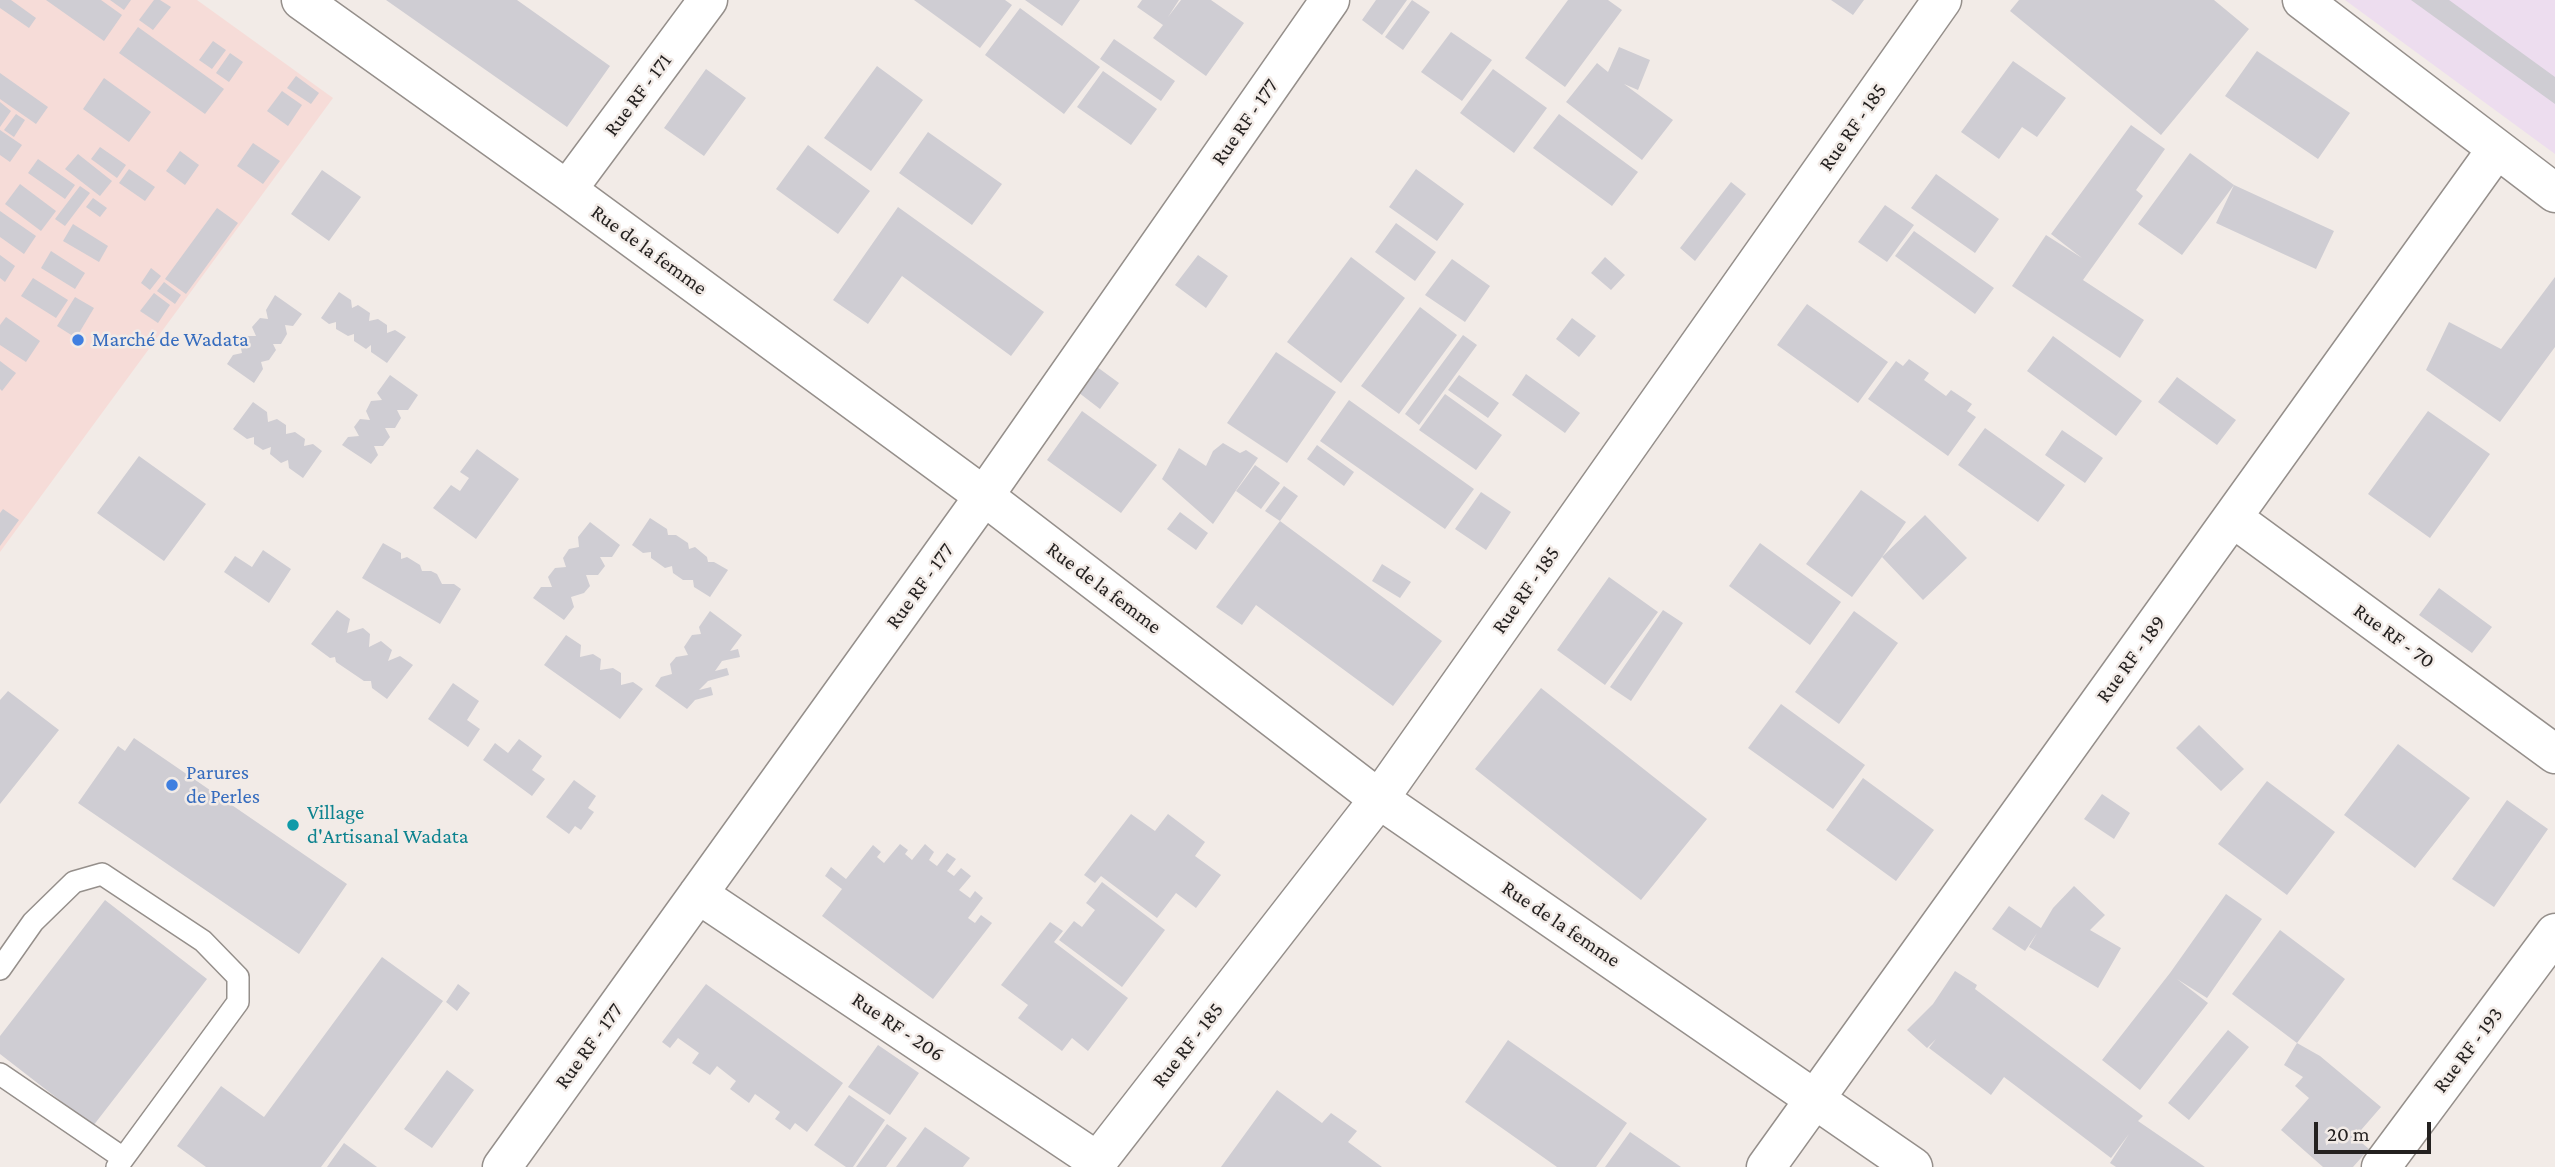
<!DOCTYPE html>
<meta charset="utf-8">
<style>
body{margin:0}
#map{position:relative;width:2555px;height:1167px;overflow:hidden;background:#f2ebe7;font-family:"Crimson Pro",serif}
canvas{display:block}
.scale{position:absolute;left:2314px;top:1122px;width:117px;height:32px;box-sizing:border-box;border:4px solid #242120;border-top:0;padding-left:9px;font-size:21px;line-height:24px;white-space:nowrap;color:#242120;-webkit-text-stroke:5px #f2ebe7;paint-order:stroke}
</style>
<div id="map">
<canvas width="2555" height="1167"></canvas>
<div class="scale">20 m</div>
</div>
<script>
const c = document.querySelector('canvas').getContext('2d');
c.lineJoin = 'round';
function paint(path, color) { c.fillStyle = color; c.fill(path, 'evenodd'); }
const poly = rows => new Path2D(rows.map(r => 'M' + r).join(''));
function stroke(path, color, width, dash) { c.strokeStyle = color; c.lineWidth = width; c.lineCap = dash ? 'butt' : 'round'; c.setLineDash(dash || []); c.stroke(path); }
function write(font, color, halo, rows, align = 'center') {
  c.font = font + ' "Crimson Pro",serif'; c.lineWidth = 5; c.setLineDash([]); c.textBaseline = 'middle'; c.strokeStyle = halo; c.fillStyle = color; for (const [text, x, y, turn = 0] of rows) {
    c.save(); c.translate(x, y); c.rotate((+turn || 0) * Math.PI / 180); c.textAlign = isNaN(turn) ? turn : align; if (halo) c.strokeText(text, 0, 0); c.fillText(text, 0, 0); c.restore();
  }
}
const commercial = poly([
 [0,0,197,0,333,98,0,552]
]);
const education = poly([
 [2345,0,2555,0,2555,154]
]);
const building = poly([
 [0,0,11,0,36,18,29,28,0,8],
 [46,0,101,0,122,15,104,41],
 [110,0,131,0,124,10],
 [154,0,160,0,171,7,153,30,139,20],
 [386,0,517,0,610,66,567,127],
 [914,0,1005,0,1012,5,980,48],
 [1025,0,1080,0,1062,26],
 [1142,0,1179,0,1168,17,1181,0,1211,0,1244,23,1206,76,1153,38,1163,25,1137,7],
 [1376,0,1407,0,1382,35,1362,20],
 [1412,0,1430,12,1403,50,1385,37],
 [1568,0,1608,0,1622,10,1565,87,1525,58],
 [1831,0,1864,0,1853,15],
 [2019,0,2214,0,2249,29,2161,135,2010,11],
 [2411,0,2449,0,2555,77,2555,104],
 [1020,8,1100,67,1064,114,985,55],
 [138,27,224,89,205,114,119,53],
 [1451,32,1492,60,1462,101,1421,72],
 [1114,39,1175,81,1161,101,1100,59],
 [213,41,226,50,212,69,199,60],
 [1619,47,1650,60,1638,90,1624,84,1673,120,1642,160,1566,102,1597,63,1608,72],
 [2257,51,2350,113,2318,159,2225,96],
 [230,53,243,62,229,82,216,73],
 [2013,61,2066,98,2037,137,2022,127,1999,159,1961,132],
 [877,66,923,100,871,171,824,138],
 [706,69,746,98,704,156,664,128],
 [1493,69,1547,108,1514,153,1460,113],
 [1103,71,1157,109,1131,145,1077,107],
 [0,73,48,107,36,124,0,99],
 [296,76,319,93,311,104,287,88],
 [104,78,151,112,129,142,83,109],
 [282,91,302,105,288,126,267,111],
 [0,102,11,111,0,127],
 [16,114,25,120,14,137,4,130],
 [1559,114,1638,172,1612,206,1533,148],
 [2131,125,2165,149,2136,190,2143,196,2083,280,2144,320,2120,358,2012,286,2046,235,2082,258,2051,234],
 [0,130,22,145,10,162,0,155],
 [928,132,1002,184,972,225,899,173],
 [253,143,280,161,263,184,237,166],
 [808,145,870,191,838,234,776,189],
 [100,147,126,165,117,178,91,159],
 [180,151,199,165,185,185,166,171],
 [2190,153,2234,185,2182,255,2138,224],
 [78,154,112,181,100,196,65,169],
 [38,159,75,185,65,199,28,173],
 [129,169,155,187,145,201,119,183],
 [1416,169,1464,204,1437,241,1389,207],
 [322,170,361,197,329,241,291,214],
 [1936,174,1999,219,1975,253,1911,208],
 [1731,182,1746,194,1695,261,1680,248],
 [20,184,56,211,41,231,5,204],
 [2234,185,2334,231,2316,269,2216,223],
 [80,186,90,193,65,226,55,219],
 [93,198,107,208,100,217,86,207],
 [1885,205,1914,225,1887,262,1858,242],
 [898,207,1044,312,1011,356,902,276,868,324,833,300],
 [217,208,238,223,186,294,165,279],
 [0,211,36,236,24,254,0,237],
 [1396,223,1436,252,1415,281,1375,252],
 [73,224,108,246,99,262,63,241],
 [1914,231,1994,288,1975,314,1895,256],
 [51,251,85,273,75,289,41,268],
 [0,255,15,266,5,282,0,278],
 [1198,255,1228,276,1206,308,1175,285],
 [1351,257,1405,298,1341,383,1287,342],
 [1605,257,1625,275,1611,290,1591,273],
 [1452,259,1490,286,1465,322,1425,295],
 [151,268,161,276,150,290,141,283],
 [2555,277,2555,347,2500,422,2426,370,2449,322,2501,349],
 [33,278,68,300,56,318,21,296],
 [164,282,181,295,175,304,157,291],
 [339,292,351,300,352,308,358,305,370,313,369,321,378,319,387,325,387,333,395,330,406,337,387,363,371,352,371,345,366,349,354,341,354,334,348,336,336,329,336,322,329,324,321,318],
 [154,293,170,305,158,323,140,311],
 [275,295,302,314,293,326,285,325,287,334,281,344,273,344,276,350,269,360,261,362,263,369,254,383,227,364,233,355,242,353,240,344,246,336,256,336,252,327,260,318,268,319,266,310],
 [75,297,94,308,76,338,57,326],
 [1807,304,1888,362,1858,403,1777,345],
 [1420,307,1457,335,1399,414,1361,386],
 [6,317,40,341,26,362,0,345,0,325],
 [1572,318,1596,336,1579,357,1556,339],
 [1463,335,1477,345,1419,425,1405,414],
 [2053,336,2142,401,2116,436,2027,371],
 [1276,352,1336,392,1287,463,1227,423],
 [1909,359,1929,373,1924,380,1946,396,1951,390,1972,404,1967,411,1976,417,1948,456,1868,399,1896,361,1903,366],
 [0,361,16,373,2,391,0,389],
 [1093,364,1119,383,1100,409,1074,389],
 [1526,374,1580,413,1565,433,1512,395],
 [390,375,418,395,408,410,397,410,401,418,395,428,385,428,390,437,383,446,374,446,378,455,371,464,342,445,348,437,359,436,354,427,360,419,370,420,366,411,371,401,382,400,377,393],
 [1459,375,1499,403,1488,418,1448,390],
 [2177,377,2236,420,2217,445,2158,402],
 [1445,394,1502,435,1476,470,1419,430],
 [1349,400,1474,489,1445,529,1320,441],
 [253,402,267,412,268,422,277,419,286,425,286,434,295,432,305,439,304,446,313,444,322,451,303,478,289,468,288,460,281,463,270,454,271,447,263,450,254,444,254,437,247,439,233,429],
 [1082,411,1157,465,1121,513,1047,460],
 [2428,411,2490,454,2430,538,2368,494],
 [1985,428,2065,485,2038,522,1958,465],
 [2062,430,2103,458,2085,483,2045,455],
 [1223,443,1240,453,1246,450,1258,458,1213,524,1162,479,1179,448,1206,466,1213,451],
 [1317,445,1354,472,1344,486,1307,459],
 [477,449,519,479,476,539,433,508,451,485,460,491,469,478,460,472],
 [139,456,206,504,164,561,97,513],
 [1255,465,1280,483,1261,509,1236,491],
 [1284,486,1298,496,1280,521,1265,511],
 [1861,490,1906,522,1882,557,1925,515,1967,558,1923,600,1882,557,1852,597,1806,564],
 [1481,492,1511,512,1486,550,1455,529],
 [3,509,19,520,0,546,0,513],
 [1180,512,1208,533,1196,550,1167,529],
 [650,518,667,529,668,535,676,535,688,543,689,549,695,547,707,557,708,562,714,562,728,570,710,597,694,587,693,580,683,580,673,573,672,566,665,568,651,558,651,552,643,553,632,545],
 [1280,521,1442,641,1393,706,1256,605,1242,625,1216,607],
 [590,522,620,545,612,557,600,557,605,566,598,575,586,575,590,586,584,593,571,597,574,607,564,620,533,598,541,587,552,587,548,577,555,568,566,567,563,558,569,549,579,547,578,537],
 [383,543,401,553,401,559,407,557,420,565,422,571,431,571,437,574,442,584,454,584,461,589,440,624,362,578],
 [1760,543,1841,602,1810,645,1729,586],
 [263,550,291,569,269,603,224,572,235,556,252,567],
 [1382,564,1411,582,1400,598,1372,581],
 [1609,577,1658,612,1605,685,1557,650],
 [2439,588,2492,627,2472,653,2419,615],
 [337,610,350,619,347,633,363,628,370,634,369,647,381,641,392,650,388,661,400,656,413,665,387,699,372,688,371,681,364,681,336,662,335,657,330,658,311,644],
 [1663,610,1683,623,1631,701,1610,687],
 [710,611,742,635,730,651,738,649,740,657,722,661,715,671,727,668,729,675,708,681,699,690,711,687,713,695,695,700,687,709,655,686,661,677,672,674,670,664,676,657,688,655,684,647,692,635,701,634,699,627],
 [1854,611,1898,643,1839,724,1795,692],
 [566,635,581,645,580,657,593,654,601,659,600,670,613,668,621,673,621,685,633,682,643,689,620,719,544,665],
 [453,683,479,701,467,720,480,729,468,747,428,719],
 [1541,688,1707,819,1641,900,1475,769],
 [8,691,59,730,0,804,0,700],
 [1781,704,1865,765,1833,809,1748,748],
 [2199,725,2244,769,2221,791,2176,748],
 [134,738,347,884,299,954,78,803,118,746,125,751],
 [519,739,542,756,532,770,545,779,532,796,483,760,495,743,508,753],
 [2398,744,2470,798,2415,868,2344,815],
 [1863,778,1934,830,1896,881,1826,830],
 [574,780,596,796,588,808,594,812,581,830,575,826,569,834,546,817],
 [2267,781,2335,832,2287,895,2218,844],
 [2102,794,2130,813,2114,839,2084,819],
 [2507,800,2548,829,2494,907,2452,879],
 [1131,814,1155,831,1168,814,1205,842,1195,856,1221,875,1196,908,1176,893,1157,918,1101,876,1095,883,1084,875],
 [900,844,908,850,905,854,912,860,925,844,934,852,929,860,937,866,947,853,956,859,947,871,954,876,961,868,971,876,959,890,970,898,975,891,983,898,968,918,975,923,981,915,992,923,933,999,822,916,842,889,825,876,831,867,846,879,873,845,881,852,877,857,884,863],
 [1102,882,1165,930,1122,987,1059,940,1074,921,1082,927,1095,910,1086,903],
 [2074,886,2105,915,2090,930,2121,948,2098,988,2029,947,2037,933,2025,951,1992,929,2009,906,2041,928,2053,908],
 [2226,894,2262,919,2207,998,2177,979,2208,1003,2140,1090,2102,1060,2170,973],
 [105,900,207,979,93,1126,0,1054,0,1036],
 [1050,922,1063,931,1054,942,1128,998,1088,1051,1072,1038,1062,1051,1018,1018,1028,1005,1001,985],
 [2280,930,2345,979,2297,1043,2232,994],
 [382,957,443,1001,321,1167,206,1167,177,1146,221,1086,264,1117],
 [1955,971,1977,985,1975,989,2143,1116,2138,1121,2205,1167,2116,1167,2110,1163,2129,1134,2111,1158,2004,1077,1991,1095,1929,1048,1936,1039,1927,1048,1907,1030,1933,1004],
 [458,984,470,993,457,1011,446,1002],
 [706,984,843,1083,807,1132,795,1123,790,1130,775,1119,780,1112,755,1094,749,1103,730,1089,736,1081,717,1066,710,1075,692,1063,699,1053,678,1038,670,1048,662,1042],
 [2228,1030,2249,1047,2189,1120,2168,1103],
 [1508,1040,1627,1123,1596,1167,1557,1167,1465,1102],
 [2297,1043,2320,1056,2381,1107,2355,1137,2369,1149,2353,1167,2323,1167,2281,1130,2309,1098,2295,1086,2303,1077,2284,1065],
 [878,1045,919,1073,890,1115,848,1087],
 [447,1070,474,1090,432,1148,404,1129],
 [1277,1090,1322,1123,1331,1113,1357,1131,1348,1142,1382,1167,1221,1167],
 [849,1095,885,1120,853,1167,846,1167,814,1145],
 [887,1124,907,1138,886,1167,856,1167],
 [925,1127,970,1158,963,1167,896,1167],
 [1630,1132,1681,1167,1605,1167],
 [344,1143,377,1167,327,1167]
]);
const service = poly([
 [0,969,33,922,74,882,102,874,203,941,238,977,238,1002,117,1167],
 [0,1074,123,1158]
]);
const minor = poly([
 [301,0,567,190,984,496,1379,799,1913,1167],
 [2302,0,2555,193],
 [567,190,708,0],
 [2233,518,2555,754],
 [698,894,1097,1161],
 [502,1167,984,496,1330,0],
 [1093,1167,1379,799,1942,0],
 [1766,1167,2496,150],
 [2381,1167,2555,933]
]);
const markers = [
 [78,340,7,"#3f7fe0"],
 [172,785,7,"#3f7fe0"],
 [293,825,7,"#0f9aa8"]
];
const streetNames = [
 ["Rue RF - 171",638,95,-53],
 ["Rue RF - 177",1245,122,-55],
 ["Rue RF - 185",1853,127,-55],
 ["Rue de la femme",649,250,36],
 ["Rue RF - 177",920,586,-54],
 ["Rue de la femme",1104,588,37],
 ["Rue RF - 185",1526,590,-55],
 ["Rue RF - 70",2394,636,36],
 ["Rue RF - 189",2131,659,-54],
 ["Rue de la femme",1561,924,34],
 ["Rue RF - 206",898,1027,34],
 ["Rue RF - 185",1188,1045,-52],
 ["Rue RF - 177",589,1046,-54],
 ["Rue RF - 193",2468,1050,-53]
];
const shopNames = [
 ["Marché de Wadata",92,340],
 ["Parures",186,773],
 ["de Perles",186,797]
];
const cultureNames = [
 ["Village",307,813],
 ["d'Artisanal Wadata",307,837]
];
paint(commercial, '#f6dcd8');
paint(education, '#edddef');
paint(building, '#cfcdd3');
stroke(service, '#958f8b', 24);
stroke(minor, '#958f8b', 41);
stroke(service, '#fff', 21);
stroke(minor, '#fff', 38);
for (const [x, y, r, color] of markers) { const dot = new Path2D(); dot.arc(x, y, r, 0, 2 * Math.PI); c.fillStyle = color; c.fill(dot); stroke(dot, '#f2ebe7', 2.5); }
write('21px', '#242120', '#f2ebe7', streetNames);
write('21px', '#366cbe', '#f2ebe7', shopNames, 'left');
write('21px', '#0d838f', '#f2ebe7', cultureNames, 'left');
</script>
